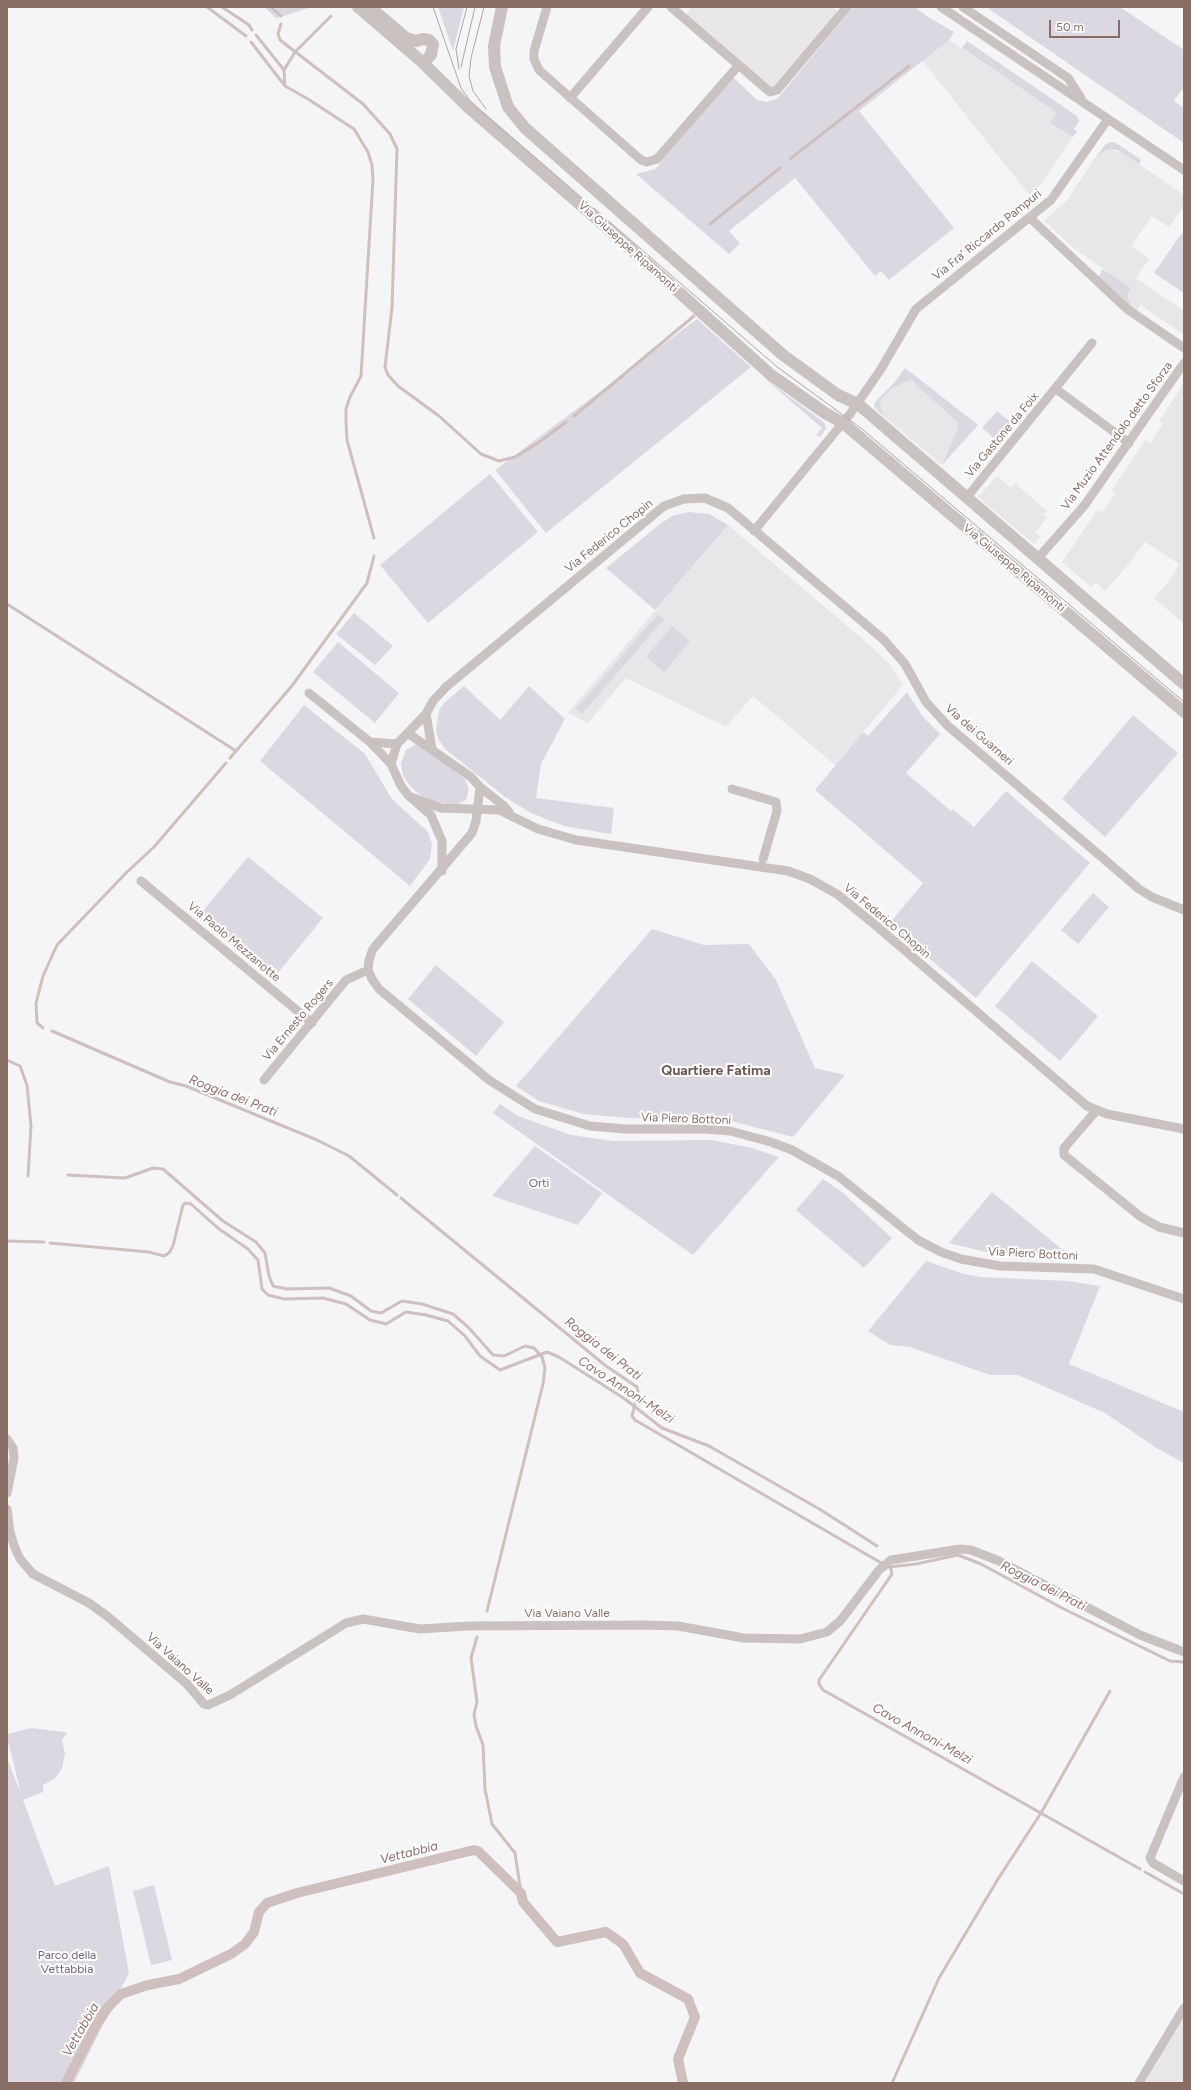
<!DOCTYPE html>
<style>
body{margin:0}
#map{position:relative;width:1191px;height:2090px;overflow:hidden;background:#f5f5f8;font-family:Figtree,sans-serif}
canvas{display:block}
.frame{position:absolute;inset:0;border:8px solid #886d65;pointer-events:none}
.scale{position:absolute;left:1049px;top:20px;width:71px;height:18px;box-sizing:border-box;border:2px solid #886d65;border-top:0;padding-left:5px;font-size:12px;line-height:14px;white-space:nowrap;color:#886d65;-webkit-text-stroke:3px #fff;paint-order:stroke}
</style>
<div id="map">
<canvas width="1191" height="2090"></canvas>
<div class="frame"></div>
<div class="scale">50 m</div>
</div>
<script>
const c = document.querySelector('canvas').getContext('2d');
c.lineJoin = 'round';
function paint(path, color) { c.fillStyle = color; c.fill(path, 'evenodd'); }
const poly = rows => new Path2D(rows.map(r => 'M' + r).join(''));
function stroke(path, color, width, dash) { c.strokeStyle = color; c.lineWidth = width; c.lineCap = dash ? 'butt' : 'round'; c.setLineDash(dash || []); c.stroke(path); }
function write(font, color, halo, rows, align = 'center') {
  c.font = font + ' Figtree,sans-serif'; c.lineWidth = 4; c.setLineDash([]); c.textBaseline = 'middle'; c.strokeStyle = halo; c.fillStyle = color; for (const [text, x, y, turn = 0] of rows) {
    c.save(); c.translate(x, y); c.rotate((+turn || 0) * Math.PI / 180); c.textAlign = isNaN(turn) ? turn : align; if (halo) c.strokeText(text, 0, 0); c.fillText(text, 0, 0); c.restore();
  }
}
const built = poly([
 [692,7,833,7,838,13,776,85,769,88,687,16,687,13],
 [949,40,1057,113,1051,123,1073,137,1041,184,1030,196,922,60],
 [1106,150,1121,152,1184,195,1184,206,1169,227,1152,216,1131,246,1149,259,1136,278,1184,311,1184,335,1141,305,1136,311,1131,307,1128,301,1131,288,1072,247,1044,221,1068,199,1095,158],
 [905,368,978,425,942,465,876,410,874,406,876,401,894,383],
 [1184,383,1184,624,1154,598,1171,579,1179,564,1145,542,1129,564,1105,591,1096,582,1091,587,1062,562,1097,510,1102,513,1115,494,1111,491,1145,440,1150,443,1163,424,1159,421],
 [997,476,1011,488,1015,483,1047,511,1043,515,1047,518,1035,532,1041,537,1034,544,978,497],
 [728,525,872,647,890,665,903,685,835,765,753,696,726,727,626,678,588,723,568,713],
 [1184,2016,1184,2083,1145,2083]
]);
const green = poly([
 [264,7,313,7,276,18],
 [438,7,464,7,453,51],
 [853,7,915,7,928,17,954,32,949,40,859,111,954,228,889,280,881,271,875,276,795,178,729,231,740,243,729,254,636,174,655,169,733,77,757,100,767,102,777,99],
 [986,7,1120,7,1184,50,1184,87,1174,101,1184,108,1184,143],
 [967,41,1077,116,1079,121,1074,129,1077,132,1073,137,1050,123,1057,113,962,48],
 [1112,142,1116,143,1140,159,1141,161,1139,164,1117,150,1106,150,1095,158,1106,144],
 [1184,230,1184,293,1154,273],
 [1103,269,1131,288,1128,296,1131,307,1098,278],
 [697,319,751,367,546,533,495,470],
 [905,368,978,425,942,465,958,428,958,422,915,384,912,379,892,388,881,400,880,407,884,416,874,406,876,401,894,383],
 [765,379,825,423,826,429,820,437,816,435,822,428],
 [997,411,1014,425,1009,432,1008,436,1005,437,1000,443,982,428],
 [490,474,538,532,428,623,380,565],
 [688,512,709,514,728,525,655,610,606,568,660,524,672,516],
 [354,613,393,646,375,665,336,634],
 [658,614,664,619,582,714,576,709],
 [672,626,690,641,664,672,646,657],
 [338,642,399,693,375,723,313,672],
 [464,686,500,720,529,686,565,719,541,764,536,798,614,808,611,834,564,826,531,813,505,797,445,749,439,740,436,731,439,710,444,703],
 [907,692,923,717,940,734,906,773,951,811,953,809,974,827,1006,791,1090,863,976,998,889,924,923,883,815,790,863,732,868,736],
 [304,705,365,754,392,799,428,832,432,844,430,859,410,886,260,761],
 [1133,715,1178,753,1105,837,1062,799],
 [416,744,424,748,465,779,469,789,466,800,455,805,432,801,420,795,411,787,403,776,401,763,406,750],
 [248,857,323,918,276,975,201,913],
 [1093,893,1109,907,1078,944,1061,930],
 [652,929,704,945,749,944,776,980,815,1068,845,1075,793,1137,723,1119,629,1118,583,1114,539,1101,516,1086],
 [1032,961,1098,1016,1060,1061,995,1006],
 [436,965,504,1022,476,1056,408,999],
 [500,1104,518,1116,571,1135,614,1141,711,1140,752,1148,779,1157,693,1255,493,1113],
 [535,1146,602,1193,578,1225,492,1196],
 [823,1179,842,1192,892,1238,864,1268,796,1210],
 [992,1192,1069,1255,986,1252,949,1243],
 [926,1261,964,1274,981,1277,1068,1281,1100,1286,1069,1364,1184,1412,1184,1463,1158,1449,1105,1413,1018,1375,990,1375,910,1347,890,1345,868,1331],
 [31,1728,65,1732,67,1734,62,1740,65,1754,62,1768,56,1778,43,1785,43,1792,23,1800,55,1886,109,1866,129,1973,74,2083,7,2083,7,1758,21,1794,7,1737,8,1734],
 [154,1885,172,1960,151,1965,133,1891]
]);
const stream = poly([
 [207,7,246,36],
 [222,7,249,25,252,30],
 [271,7,281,16],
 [281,24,278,34,280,40,363,104,390,134,397,149,392,308,385,367,388,375,398,386,439,416,481,454,499,461,515,457,538,443,566,422],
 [256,35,284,70,285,86],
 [251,42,285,86,308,99,354,129,368,152,372,165,373,179,361,376,350,397,346,409,346,421,347,440,374,538],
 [284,70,295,52,331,16],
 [790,159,909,66],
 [710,224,780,168],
 [574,416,694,316],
 [7,604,236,751],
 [230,758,291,687,367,583,374,556],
 [43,1028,37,1023,36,1003,43,976,57,945,127,872,154,847,226,763],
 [52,1031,170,1082,186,1086,317,1140,349,1156,397,1195],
 [7,1060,20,1066,27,1085,31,1126,28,1176],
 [68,1175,125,1178,153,1168,163,1169,223,1221,256,1242,265,1253,269,1276,273,1286,287,1289,329,1288,351,1296,371,1311,381,1313,402,1301,422,1304,453,1314,469,1328,493,1355,504,1356,525,1346,534,1348,542,1357,545,1368,543,1384,487,1611],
 [401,1198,606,1366,637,1387,638,1391,632,1416,635,1420,883,1564],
 [7,1241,44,1242],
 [50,1243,149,1252,164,1256,169,1253,173,1246,183,1205,186,1203,191,1204,219,1229,248,1249,258,1260,262,1289,268,1295,284,1299,323,1298,346,1304,370,1320,386,1324,406,1312,426,1315,448,1321,465,1336,480,1356,500,1370,547,1352,559,1357,625,1399,662,1428,709,1446,821,1510,877,1546],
 [890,1565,892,1574,819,1680,819,1684,823,1690,1140,1869],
 [889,1567,916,1564,958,1555,981,1564,1062,1608,1170,1661,1184,1662],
 [477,1637,471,1658,477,1702,474,1714,476,1726,483,1745,485,1789,492,1824,515,1853,521,1893],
 [1145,1872,1184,1894],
 [892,2083,939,1978,998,1879,1041,1813,1110,1691]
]);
const canal = poly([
 [66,2083,97,2023,109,2006,121,1994,148,1985,179,1979,231,1954,245,1944,254,1932,259,1912,267,1903,297,1893,474,1850,478,1851,521,1893,523,1902,557,1942,606,1932,623,1944,640,1973,688,1999,695,2017,678,2059,683,2083]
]);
const minor = poly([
 [547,7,534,51,534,59,539,70,641,160,647,162,657,159,738,66],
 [671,7,770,92,777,90,847,7],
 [941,7,1184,170],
 [963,7,1068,78,1081,98],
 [570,98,648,7],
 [1030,218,1127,309,1184,348],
 [1056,389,1129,443],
 [967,497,1092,343],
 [754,531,850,414,881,369,916,309,1051,200,1108,119],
 [1038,558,1084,506,1184,363],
 [309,693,370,742,391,764,401,786,408,795,431,815,442,841,442,871],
 [426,714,432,749],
 [409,734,471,777,480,787,504,806,509,812],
 [370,742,397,744],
 [391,764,397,744,426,714,433,701,446,687,664,506,684,499,705,498,728,508,884,640,905,664,926,702,948,726,1139,889,1152,897,1184,910],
 [480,787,476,821,472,833,373,949,369,960,368,970,372,979,379,989,489,1080,535,1109,590,1126,625,1129,705,1129,730,1131,771,1142,792,1150,838,1176,918,1240,941,1252,961,1259,1000,1266,1094,1269,1184,1299],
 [732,789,776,802,777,811,763,859],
 [411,797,441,808,499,810,538,829,576,840,788,871,810,879,837,894,874,924,1087,1106,1107,1114,1184,1129],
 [141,881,312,1023],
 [264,1080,346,980,368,970],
 [1096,1111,1064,1148,1064,1155,1141,1217,1159,1227,1184,1233],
 [7,1439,13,1448,14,1458,7,1493],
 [7,1509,10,1532,15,1548,20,1559,33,1574,89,1603,107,1616,187,1684,204,1704,208,1705,230,1695,346,1623,363,1619,420,1629,468,1626,645,1625,678,1626,744,1638,800,1639,827,1632,841,1620,879,1570,891,1560,960,1549,971,1550,999,1561,1140,1635,1184,1652],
 [1184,1777,1150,1858,1153,1863,1184,1881],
 [1139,2083,1184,2008]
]);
const tertiary = poly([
 [358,7,421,61,469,108,613,233,771,375,825,413,843,423,1184,712],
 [370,7,406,38,416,41,423,39,429,40,433,44,431,55,426,60,421,61],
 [502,7,494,46,495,67,508,107,525,128,783,355,838,395,858,404,1184,684]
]);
const tram = poly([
 [433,7,461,88,470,101,776,366,862,429,1184,702],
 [484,7,471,58,469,76,473,91,486,109],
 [461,67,475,7],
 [459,69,456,49,467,7]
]);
const streetNames = [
 ["Via Fra' Riccardo Pampuri",987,235,-39],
 ["Via Giuseppe Ripamonti",628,247,42],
 ["Via Gastone da Foix",1002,435,-50],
 ["Via Muzio Attendolo detto Sforza",1117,436,-54],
 ["Via Federico Chopin",609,536,-39],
 ["Via Giuseppe Ripamonti",1014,568,40],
 ["Via dei Guarneri",979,735,41],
 ["Via Federico Chopin",887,921,40],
 ["Via Paolo Mezzanotte",234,942,40],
 ["Via Ernesto Rogers",298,1020,-50],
 ["Via Piero Bottoni",686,1119,2],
 ["Via Piero Bottoni",1033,1254,3],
 ["Via Vaiano Valle",567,1613],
 ["Via Vaiano Valle",180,1664,42]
];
const parkNames = [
 ["Orti",539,1183],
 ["Parco della",67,1955],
 ["Vettabbia",67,1969]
];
const waterNames = [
 ["Roggia dei Prati",233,1096,21],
 ["Roggia dei Prati",603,1349,38],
 ["Cavo Annoni-Melzi",626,1390,33],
 ["Roggia dei Prati",1043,1586,27],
 ["Cavo Annoni-Melzi",922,1734,29],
 ["Vettabbia",409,1853,-14],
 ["Vettabbia",81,2030,-60]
];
const quarterNames = [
 ["Quartiere Fatima",716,1071]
];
paint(built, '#e8e6e9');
paint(green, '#dcd8e2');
stroke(stream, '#cfbfbe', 3);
stroke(canal, '#cfbfbe', 10);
stroke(minor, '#c9c2c0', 9);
stroke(tertiary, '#c9c2c0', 12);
stroke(tram, '#afa4a1', 1);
write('12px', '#886d65', '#fff', streetNames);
write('12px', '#74647e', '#fff', parkNames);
write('italic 13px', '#926d6a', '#fff', waterNames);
write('bold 14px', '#6c5953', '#fff', quarterNames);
</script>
